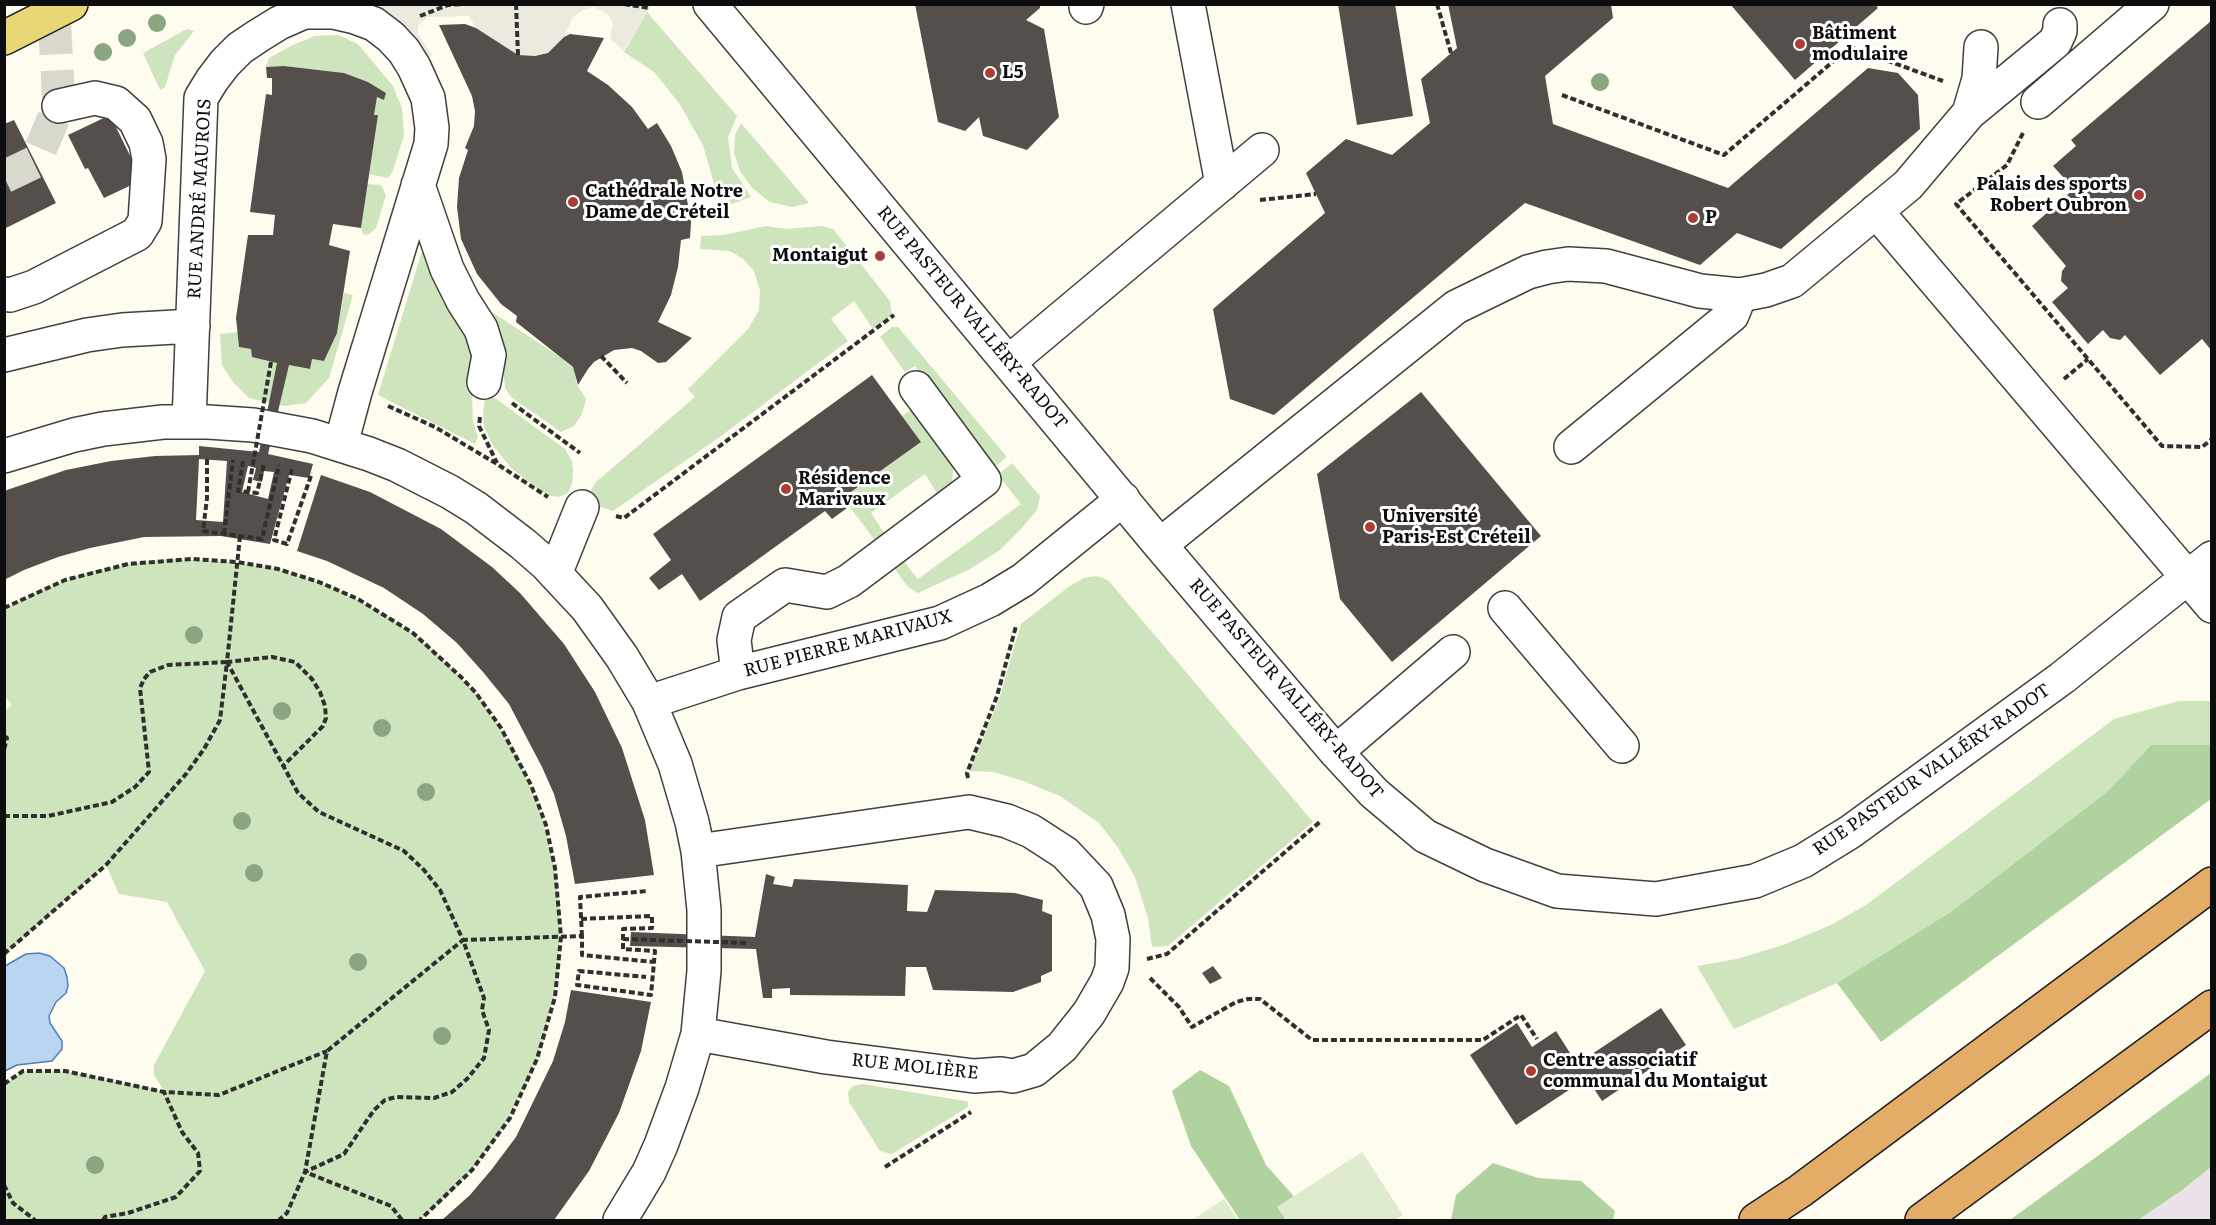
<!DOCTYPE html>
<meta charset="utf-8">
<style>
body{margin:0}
#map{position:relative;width:2216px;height:1225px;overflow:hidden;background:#fdfcef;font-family:Literata,serif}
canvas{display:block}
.frame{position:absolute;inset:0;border:6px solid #0d0d0d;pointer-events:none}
</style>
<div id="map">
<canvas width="2216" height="1225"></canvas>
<div class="frame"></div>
</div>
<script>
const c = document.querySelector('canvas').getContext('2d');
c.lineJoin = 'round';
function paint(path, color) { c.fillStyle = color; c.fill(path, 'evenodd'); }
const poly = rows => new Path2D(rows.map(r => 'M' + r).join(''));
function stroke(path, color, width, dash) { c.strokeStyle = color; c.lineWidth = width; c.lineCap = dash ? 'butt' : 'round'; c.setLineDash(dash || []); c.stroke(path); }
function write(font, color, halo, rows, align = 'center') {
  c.font = font + ' Literata,serif'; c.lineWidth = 6; c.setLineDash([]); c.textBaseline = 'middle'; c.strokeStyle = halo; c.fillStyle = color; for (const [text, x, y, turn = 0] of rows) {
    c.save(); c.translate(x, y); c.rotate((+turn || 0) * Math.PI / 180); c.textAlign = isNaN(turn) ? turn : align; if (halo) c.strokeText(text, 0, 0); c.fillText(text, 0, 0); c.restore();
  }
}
const industrial = poly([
 [2211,1167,2211,1220,2138,1220,2181,1191]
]);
const green = poly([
 [647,12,737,116,728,137,732,168,751,197,721,208,703,145,679,103,654,72,624,52],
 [187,29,194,31,175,55,165,87,160,90,143,53],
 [338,35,358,44,393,86,402,108,404,135,393,171,388,178,369,174,377,115,374,115,377,97,384,100,386,93,368,82,344,73,284,66,266,67,269,58,293,45,315,36],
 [741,123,809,203,792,207,770,202,752,188,740,171,734,153,735,135],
 [367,184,381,185,386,195,376,228,368,235,363,234,361,228],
 [766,226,786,229,822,226,833,229,890,301,892,315,873,329,854,301,831,319,848,341,721,436,613,511,595,505,591,490,596,482,695,397,688,389,748,329,759,310,760,290,754,271,743,259,730,251,700,249,701,236,723,235],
 [423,248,474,343,472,395,473,422,478,437,475,444,378,395],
 [344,293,353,295,329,378,306,403,284,406,249,398,233,382,222,365,220,334,238,332,239,347,251,349,252,357,309,369,312,359,324,361,337,333],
 [492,312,560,357,574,369,577,385,586,399,582,414,574,426,561,432,511,397,505,388,501,346],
 [892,327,898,327,1007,457,993,468,966,437,915,366,905,372,880,337],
 [495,398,565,449,572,461,573,471,572,484,567,494,558,497,547,495,512,469,494,447,484,427,483,412,485,399],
 [915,407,951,454,953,472,952,481,948,491,940,498,925,474,871,513,887,537,877,543,849,506,848,494,921,442,902,416],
 [1012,463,1040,496,1037,510,1021,529,1000,550,970,569,918,593,908,587,891,564,901,558,918,579,1021,504,998,475],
 [171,559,237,562,278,569,319,582,339,590,396,621,430,647,476,693,512,746,539,805,555,868,560,911,558,975,544,1039,529,1079,498,1136,457,1187,420,1220,5,1220,5,1084,23,1071,65,1071,164,1091,154,1075,154,1065,205,971,167,902,119,894,106,865,5,954,4,711,12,705,5,697,5,608,45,588,86,573,128,564],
 [1096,576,1108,580,1313,822,1168,946,1152,947,1148,918,1135,877,1119,849,1099,823,1060,796,1023,781,994,772,970,771,1000,696,1021,624,1071,585,1084,578],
 [2179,701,2211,701,2211,745,2151,745,2108,791,1952,911,1837,983,1734,1029,1697,966,1737,959,1783,945,1831,925,1866,905,2114,719],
 [862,1084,965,1101,968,1102,968,1107,892,1154,880,1151,849,1102,848,1092,853,1086]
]);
const forest = poly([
 [2151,745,2211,745,2211,799,1881,1042,1837,983,1952,911,2108,791],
 [1200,1070,1229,1086,1266,1165,1315,1220,1240,1220,1191,1146,1172,1091],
 [2211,1073,2211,1167,2181,1191,2138,1220,2010,1220],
 [1493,1163,1538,1178,1581,1181,1615,1211,1613,1220,1451,1220,1456,1195]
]);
const pitch = poly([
 [1362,1152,1403,1215,1394,1220,1286,1220,1277,1207],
 [1224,1199,1238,1220,1192,1220]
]);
const plaza = poly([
 [379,5,652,5,624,50,610,39,613,24,609,15,594,7,585,9,573,17,564,37,548,53,535,56,518,55,476,28,469,16,428,17,418,26,418,34,432,55,424,60]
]);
const water = poly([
 [39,953,50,956,64,968,67,977,68,986,66,993,56,1002,49,1016,50,1023,62,1041,62,1049,52,1061,17,1065,5,1071,5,966,26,954,39,953]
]);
const building = poly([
 [915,4,1040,4,1040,8,1026,20,1044,29,1059,117,1027,150,983,136,979,117,965,131,938,122],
 [1338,4,1395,4,1413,116,1357,125],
 [1448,4,1611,4,1613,18,1545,76,1553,124,1728,188,1868,68,1898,73,1918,95,1920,129,1781,249,1737,233,1700,265,1525,203,1274,415,1230,399,1213,309,1325,213,1306,173,1346,139,1392,155,1430,123,1421,79,1457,48],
 [1730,4,1875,4,1878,8,1795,80],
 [2211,21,2211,350,2202,339,2160,375,2125,335,2120,340,2110,338,2103,330,2088,344,2052,302,2068,288,2061,281,2062,271,2066,266,2032,226,2074,189,2053,166,2076,146,2071,140],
 [465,24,476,28,518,55,535,56,548,53,564,37,570,34,604,38,587,71,608,85,632,107,648,129,657,123,671,146,682,172,691,222,690,238,681,240,678,267,671,295,658,322,692,338,666,362,658,363,641,351,632,348,614,350,594,362,588,369,578,385,573,367,516,322,517,316,501,304,477,274,461,239,457,207,459,178,468,150,465,148,474,126,475,111,472,96,439,25],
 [284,66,344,73,368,82,386,93,384,100,377,97,374,115,378,115,361,228,333,224,329,245,350,251,337,333,324,361,312,359,310,369,289,365,268,454,313,464,309,478,289,475,270,544,221,536,144,537,90,548,58,557,24,570,4,580,4,491,66,470,111,461,155,456,199,455,199,446,259,452,277,363,252,357,251,349,239,347,236,318,248,235,273,235,275,215,250,212,266,94,272,95,272,78,267,78,266,67],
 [199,459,227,461,223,522,196,520],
 [248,466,256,468,253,480,262,482,264,471,274,472,268,499,242,492],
 [110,115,142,180,104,198,88,168,85,169,68,135],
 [14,120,56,203,4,229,4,124],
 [872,375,921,442,848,494,854,503,832,519,825,511,700,601,682,574,659,590,649,578,671,560,653,534],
 [1421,392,1541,536,1392,662,1340,599,1317,474],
 [321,475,370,492,441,529,492,567,520,593,564,644,595,692,622,748,645,820,654,875,575,884,566,836,554,794,542,767,509,704,483,672,457,643,423,614,384,588,327,561,297,551],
 [766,874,775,877,773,884,792,887,794,879,908,885,907,911,927,912,935,890,1015,893,1043,900,1042,911,1052,915,1052,971,1041,976,1041,982,1013,992,933,990,926,967,906,967,905,996,790,995,790,988,772,989,772,998,763,998,756,949,630,946,631,932,755,937],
 [1213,966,1222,978,1210,984,1202,973],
 [571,990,651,1002,641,1051,619,1113,589,1171,554,1220,442,1220,470,1195,492,1169,516,1137,553,1061,565,1022],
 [1661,1008,1686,1045,1602,1101,1587,1078,1516,1125,1470,1055,1517,1023,1532,1047,1556,1031,1577,1064]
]);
const minorTunnel = poly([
 [4,177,35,162,59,106,54,13]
]);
const path = poly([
 [516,4,518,55],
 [624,4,649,8],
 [1437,4,1451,53],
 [420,16,448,5,463,4],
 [1562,95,1724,155,1850,47,1943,81],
 [2023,133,2007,165,1956,204,2162,446,2202,447,2212,439],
 [1260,200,1316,194],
 [601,356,627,383],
 [2064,379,2088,359],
 [512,403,580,453],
 [388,406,435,427,497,464,548,497],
 [480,417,479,426,497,463],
 [207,459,207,498,203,531,262,539,279,465],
 [243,461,238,491,257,493,264,464],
 [292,469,274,540,287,544,312,473],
 [616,516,624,518,894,315],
 [224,534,233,460],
 [240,536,227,662,272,657,295,662,312,679,320,692,325,706,326,718,323,726,283,766],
 [4,608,65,580,128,564,192,559,237,562,278,569,319,582,358,599,413,633,461,677,476,693,501,728,531,785,546,825,555,868,561,937,555,997,537,1059,510,1118,472,1170,420,1220],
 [4,736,7,738,4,750],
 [968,778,967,773,997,696,1016,626],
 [4,816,48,816,112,802,135,787,149,772,140,688,144,679,150,672,168,665,227,662],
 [581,919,652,916,652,928,623,929,623,949,655,951,654,962],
 [582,936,580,897,647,891],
 [4,954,106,865,186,774,204,749,220,720,227,662,298,793,319,812,404,851,424,870,440,890,463,940,327,1051,305,1172,287,1213,279,1220],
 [1147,959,1167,954,1321,821],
 [1150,978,1179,1007,1192,1027,1236,1002,1248,999,1260,999,1312,1040,1483,1040,1521,1015,1537,1039],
 [4,1084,23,1071,65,1071,164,1092,219,1095,327,1051],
 [885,1167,971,1112],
 [4,1185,13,1203,35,1220],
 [103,1220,105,1217,128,1213,176,1197,200,1171,198,1153,182,1132,164,1092],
 [402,1220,391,1206,305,1172,344,1154,374,1110,385,1100,396,1097,434,1098,452,1092,467,1079,484,1058,489,1030,482,1010,484,998,463,940,582,936,582,955,654,962,651,995,577,985,579,971,646,977]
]);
const minor = poly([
 [710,4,1160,545,1336,752,1374,793,1425,836,1485,865,1557,891,1656,899,1755,881,1803,861,1850,832,2062,678,2212,558],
 [1188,4,1222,184],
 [1086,7,1087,4],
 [2038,102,2152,4],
 [1969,113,1979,79,1981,47],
 [418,185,447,269,463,301,481,329,489,355,484,382],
 [1876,211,2212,606],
 [4,294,10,295,34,287,137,234,145,221,149,159,146,143,135,120,116,103,95,98,59,106],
 [4,355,87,335,122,330,193,326],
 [1009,362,1262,150],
 [189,422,201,98,212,80,225,63,240,48,258,36,279,23,304,12,333,12,355,17,374,24,391,37,404,51,414,67,428,98,432,128,431,144,355,392,341,444],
 [1571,447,1732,315,1740,295],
 [4,456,74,435,103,429,163,422,208,422,253,425,312,436,369,454,397,465,450,492,476,508,523,544,546,564,587,608,622,657,649,702,675,764,692,822,698,851,704,910,704,971,698,1034,682,1088,661,1145,649,1172,620,1220],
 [1160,545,1456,307,1528,272,1547,267,1568,264,1606,266,1700,291,1740,295,1766,290,1792,281,1908,185,1969,113,2055,42,2060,31,2060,25],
 [555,574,582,507],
 [1505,608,1622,746],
 [738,673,734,640,739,617,785,585,827,592,849,581,984,480,916,388],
 [649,702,738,673,940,623,990,600,1023,580,1123,499],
 [1336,752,1453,652],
 [698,1034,826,1057,974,1076,1001,1074,1013,1076,1034,1070,1062,1047,1089,1013,1107,982,1112,968,1113,939,1108,915,1096,886,1065,853,1031,831,1007,821,969,812,698,851]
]);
const major = poly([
 [4,38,71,4]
]);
const highway = poly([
 [1756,1220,1800,1191,2212,884],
 [1922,1220,2212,1007]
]);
const pathBridge = poly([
 [248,492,271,362],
 [623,939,748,943]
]);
const trees = [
 [157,23],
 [127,38],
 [103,52],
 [1600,82],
 [194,635],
 [282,711],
 [382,728],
 [426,792],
 [242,821],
 [254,873],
 [358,962],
 [442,1036],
 [95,1165]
];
const markers = [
 [1800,44,6,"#ac3c36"],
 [990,73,6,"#ac3c36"],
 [2139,195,6,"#ac3c36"],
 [573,202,6,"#ac3c36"],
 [1693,218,6,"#ac3c36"],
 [880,256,6,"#ac3c36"],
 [786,489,6,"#ac3c36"],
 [1370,527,6,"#ac3c36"],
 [1531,1071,6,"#ac3c36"]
];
const poiNames = [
 ["Bâtiment",1812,34],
 ["modulaire",1812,55],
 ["L5",1002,73],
 ["Palais des sports",2127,185,"right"],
 ["Robert Oubron",2127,206,"right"],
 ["Cathédrale Notre",585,192],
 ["Dame de Créteil",585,213],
 ["P",1705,218],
 ["Montaigut",868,256,"right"],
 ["Résidence",798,479],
 ["Marivaux",798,500],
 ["Université",1382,517],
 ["Paris-Est Créteil",1382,538],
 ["Centre associatif",1543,1061],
 ["communal du Montaigut",1543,1082]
];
const streetNames = [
 ["RUE ANDRÉ MAUROIS",200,199,-87],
 ["RUE PASTEUR VALLÉRY-RADOT",972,318,50],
 ["RUE PIERRE MARIVAUX",848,644,-15],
 ["RUE PASTEUR VALLÉRY-RADOT",1286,689,49],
 ["RUE PASTEUR VALLÉRY-RADOT",1932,770,-35],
 ["RUE MOLIÈRE",915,1067,6]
];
paint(industrial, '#ebe2eb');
paint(green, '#cde4bc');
paint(forest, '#b0d29e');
paint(pitch, '#deeccd');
paint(plaza, '#eceade');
paint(water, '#b9d5ef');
stroke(water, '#4983bd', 1.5);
paint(building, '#544f4b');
stroke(minorTunnel, '#d9d8cd', 33, [33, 16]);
stroke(minor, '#404040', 36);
stroke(major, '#1e1e1e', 36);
stroke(highway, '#1e1e1e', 36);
stroke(path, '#2f2f2f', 4, [6, 3]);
stroke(minor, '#fff', 33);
stroke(major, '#e8d774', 33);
stroke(highway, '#e3ac67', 33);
stroke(pathBridge, '#2f2f2f', 4, [6, 3]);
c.fillStyle = '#8aa580';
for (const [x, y] of trees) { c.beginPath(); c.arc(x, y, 9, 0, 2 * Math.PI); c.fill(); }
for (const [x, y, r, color] of markers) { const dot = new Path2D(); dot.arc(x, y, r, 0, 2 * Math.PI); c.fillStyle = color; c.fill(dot); stroke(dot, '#fff', 2); }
write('bold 18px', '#0d0d0d', '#fff', poiNames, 'left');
write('18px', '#0d0d0d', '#fff', streetNames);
</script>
